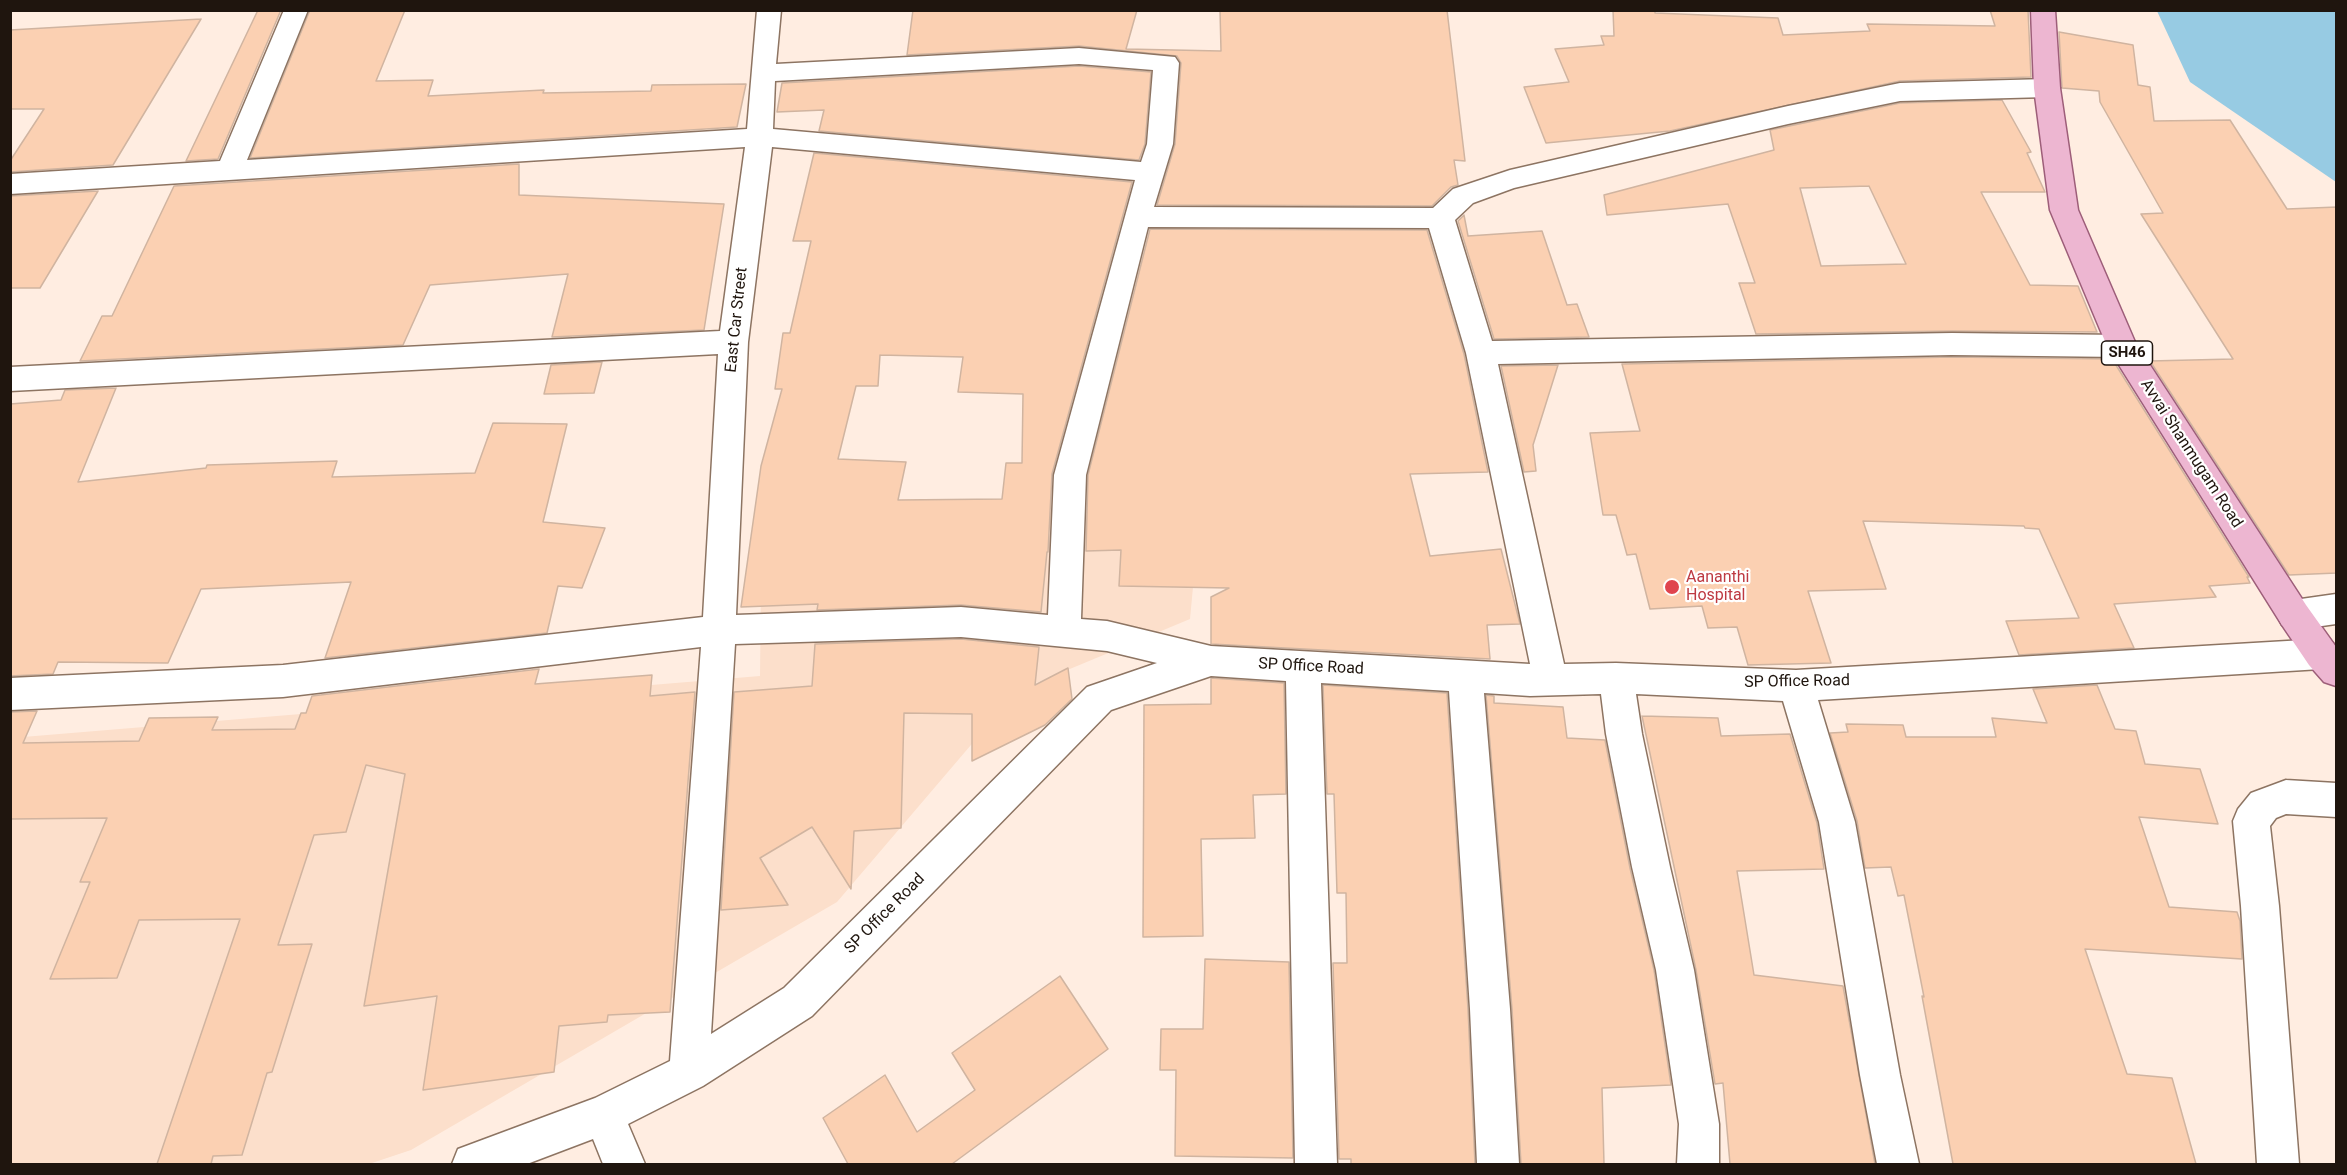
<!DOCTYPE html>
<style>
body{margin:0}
#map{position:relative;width:2347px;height:1175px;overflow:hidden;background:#ffede1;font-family:Roboto,sans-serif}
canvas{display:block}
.frame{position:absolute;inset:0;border:12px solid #1f150e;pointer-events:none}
</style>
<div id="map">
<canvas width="2347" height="1175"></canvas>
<div class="frame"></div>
</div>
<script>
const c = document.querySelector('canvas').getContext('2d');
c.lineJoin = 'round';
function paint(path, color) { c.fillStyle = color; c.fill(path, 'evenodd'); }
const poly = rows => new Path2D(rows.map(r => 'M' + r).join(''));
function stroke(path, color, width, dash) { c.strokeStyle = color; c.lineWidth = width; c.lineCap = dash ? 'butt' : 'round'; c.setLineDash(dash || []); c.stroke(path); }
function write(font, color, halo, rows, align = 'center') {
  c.font = font + ' Roboto,sans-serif'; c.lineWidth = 4.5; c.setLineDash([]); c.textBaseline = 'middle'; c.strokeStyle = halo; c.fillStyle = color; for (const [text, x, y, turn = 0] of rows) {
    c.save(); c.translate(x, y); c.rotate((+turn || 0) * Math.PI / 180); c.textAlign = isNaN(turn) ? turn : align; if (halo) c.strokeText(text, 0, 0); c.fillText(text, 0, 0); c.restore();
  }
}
const built = poly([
 [762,491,1199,523,1190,619,1017,691,837,902,411,1150,369,1164,11,1164,11,738,760,676]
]);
const water = poly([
 [2157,11,2336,11,2336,182,2190,82]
]);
const building = poly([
 [258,10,281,10,218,159,186,161,258,10],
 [310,10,405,10,376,81,433,80,428,96,544,90,543,93,651,91,652,85,746,84,737,127,250,158,310,10],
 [913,10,1137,10,1126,49,1221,51,1220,10,1447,10,1465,161,1454,160,1458,185,1451,187,1432,206,1157,205,1175,144,1181,63,1177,56,1079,46,907,55,913,10],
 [1613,10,1655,10,1655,13,1778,18,1783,35,1870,31,1867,24,1995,26,1990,10,2028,10,2031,77,1900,81,1670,131,1546,143,1524,87,1569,82,1555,49,1604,45,1601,36,1614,36,1613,10],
 [201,19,113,165,10,172,10,161,44,109,10,109,10,30,201,19],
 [2059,32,2133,45,2138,85,2150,87,2154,121,2230,120,2287,209,2337,207,2337,573,2289,575,2150,361,2233,359,2141,214,2163,213,2100,102,2099,91,2062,88,2059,32],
 [1079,66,1151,72,1145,144,1139,160,819,131,824,110,777,112,782,83,1079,66],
 [2002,100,2031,152,2027,153,2045,192,1981,192,2030,285,2078,286,2097,332,1952,331,1756,334,1739,283,1755,283,1728,204,1607,215,1604,195,1774,150,1770,130,1900,103,2002,100],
 [1869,186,1906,264,1821,266,1800,188,1869,186],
 [814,153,1132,182,1052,474,1048,552,1047,552,1041,612,961,605,817,610,818,604,741,607,761,466,782,389,775,389,783,333,790,333,811,241,793,241,814,153],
 [880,355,963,357,958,392,1023,394,1022,463,1006,463,1002,499,898,500,906,462,838,459,856,386,878,386,880,355],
 [519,164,519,195,724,204,704,330,552,337,568,274,430,285,403,345,80,361,102,316,112,316,174,186,519,164],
 [98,191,40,288,10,288,10,196,98,191],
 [1464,215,1468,236,1542,231,1567,305,1577,304,1589,337,1494,339,1458,221,1464,215],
 [1150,229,1427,230,1464,354,1488,472,1410,474,1430,556,1501,549,1520,624,1487,625,1490,659,1211,644,1211,597,1229,588,1119,586,1121,550,1086,551,1088,475,1150,229],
 [1952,357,2109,359,2111,362,2114,362,2249,577,2247,577,2250,583,2209,586,2216,597,2114,604,2134,648,2019,655,2006,621,2079,618,2039,529,2025,528,2024,526,1863,521,1886,589,1808,591,1831,663,1748,665,1737,627,1708,628,1702,606,1650,609,1636,554,1627,555,1616,515,1603,515,1590,433,1640,431,1622,364,1952,357],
 [602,362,594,393,544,394,551,365,602,362],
 [1558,365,1533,445,1536,471,1524,472,1501,366,1558,365],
 [116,388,78,482,206,468,207,465,337,461,332,477,475,473,493,423,567,424,543,522,605,528,582,588,558,586,547,633,325,658,351,582,201,589,168,663,58,662,53,674,10,676,10,404,61,400,65,390,116,388],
 [961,639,1039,647,1035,685,1068,668,1072,699,1045,725,972,761,972,714,904,713,901,828,854,831,851,889,812,827,760,858,788,905,721,910,734,692,812,686,815,644,961,639],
 [539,669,535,684,652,675,650,696,695,692,670,1012,608,1015,607,1022,559,1026,554,1072,423,1090,437,996,364,1006,405,774,366,765,346,832,314,835,278,945,312,944,272,1072,267,1073,242,1155,213,1156,211,1164,157,1164,240,919,139,920,117,978,50,979,90,882,80,882,107,818,10,819,10,712,37,711,23,743,139,741,149,718,218,717,212,730,295,729,301,713,306,713,312,696,539,669],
 [1211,678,1284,683,1286,794,1253,795,1255,838,1201,839,1203,936,1143,937,1144,705,1211,704,1211,678],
 [1323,685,1447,693,1468,1009,1475,1164,1351,1164,1351,1159,1339,1159,1333,963,1347,963,1346,893,1337,893,1334,794,1327,794,1323,685],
 [2097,685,2115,729,2136,731,2145,764,2200,769,2218,824,2139,817,2169,907,2237,912,2240,921,2242,959,2085,949,2127,1074,2172,1078,2196,1164,1953,1164,1922,996,1924,997,1904,895,1898,896,1891,867,1865,868,1857,821,1830,733,1848,732,1846,724,1903,725,1906,737,1996,737,1992,718,2047,723,2033,689,2097,685],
 [1486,695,1494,696,1494,703,1563,707,1567,738,1605,740,1630,868,1654,970,1671,1085,1602,1088,1604,1164,1521,1164,1512,1009,1486,695],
 [1642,716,1718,718,1721,736,1790,734,1817,823,1824,869,1737,871,1754,975,1843,986,1875,1164,1730,1164,1723,1083,1715,1084,1696,970,1642,716],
 [1205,959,1289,962,1293,1158,1175,1156,1176,1070,1160,1070,1161,1029,1203,1029,1205,959],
 [1060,976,1108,1049,952,1164,848,1164,823,1118,885,1075,917,1132,975,1090,952,1053,1060,976]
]);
const minor = poly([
 [284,10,308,10,247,160,747,129,757,10,781,10,776,64,1079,48,1175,57,1179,63,1173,144,1154,207,1433,208,1453,189,1510,170,1788,106,1900,83,2047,79,2056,82,2060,88,2056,94,2047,97,1900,101,1788,124,1514,188,1473,203,1455,220,1492,341,1952,333,2122,335,2132,338,2137,346,2132,354,2122,357,1952,355,1498,364,1564,664,1616,663,1796,670,2321,639,2333,643,2336,657,2333,665,2321,669,1818,700,1855,822,1900,1075,1919,1164,1877,1164,1860,1075,1819,822,1783,701,1636,694,1642,734,1670,867,1694,970,1719,1124,1719,1164,1677,1164,1679,1124,1656,970,1632,867,1606,734,1601,694,1530,696,1484,693,1510,1009,1519,1164,1477,1164,1470,1009,1449,691,1321,683,1337,1164,1295,1164,1286,681,1211,676,1111,710,812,1016,703,1086,628,1124,645,1164,603,1164,593,1139,527,1164,452,1164,458,1149,595,1098,670,1061,701,647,283,697,10,710,10,678,283,665,703,617,718,354,10,391,10,367,720,331,745,147,10,194,10,174,220,161,284,10],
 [1079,64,1153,70,1147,144,1141,162,773,129,775,81,1079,64],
 [772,147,1135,180,1054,475,1048,615,961,607,736,615,748,342,772,147],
 [1148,227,1429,228,1466,353,1530,664,1211,646,1107,621,1081,619,1086,475,1148,227],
 [961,637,1107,651,1157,663,1087,687,784,988,711,1034,735,644,961,637],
 [2336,594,2336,624,2294,630,2282,625,2277,615,2282,605,2294,600,2336,594],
 [2286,780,2336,783,2336,817,2286,814,2276,818,2270,826,2279,906,2299,1164,2257,1164,2241,906,2233,821,2238,809,2251,793,2286,780]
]);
const major = poly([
 [2031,10,2055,10,2060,88,2078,210,2135,342,2306,605,2336,647,2336,686,2324,682,2309,665,2282,625,2107,346,2050,210,2034,88,2031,10]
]);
const markers = [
 [1672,587,8,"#e0444e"]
];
const shields = [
 [2127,353,51]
];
const shieldNames = [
 ["SH46",2127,353]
];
const streetNames = [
 ["East Car Street",737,320,-84],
 ["Avvai Shanmugam Road",2191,454,57],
 ["SP Office Road",1311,667,3],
 ["SP Office Road",1797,682,-1],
 ["SP Office Road",885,914,-45]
];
const healthNames = [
 ["Aananthi",1686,578],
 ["Hospital",1686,596]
];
paint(built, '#fcdfcb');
paint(water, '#97cbe3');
paint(building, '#fbd0b2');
stroke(building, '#d0b4a0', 1.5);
stroke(minor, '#8d7462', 3);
stroke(major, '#9d5e79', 3);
paint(minor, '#fff');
paint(major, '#edb6d1');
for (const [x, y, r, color] of markers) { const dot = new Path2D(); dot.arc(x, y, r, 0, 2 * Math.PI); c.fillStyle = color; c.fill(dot); stroke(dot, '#fff', 2); }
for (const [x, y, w] of shields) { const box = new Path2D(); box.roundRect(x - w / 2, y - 12, w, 24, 4.5); c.fillStyle = '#fff'; c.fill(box); stroke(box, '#1f150e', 1.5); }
write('bold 15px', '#1f150e', null, shieldNames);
write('16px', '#1f150e', '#fff', streetNames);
write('16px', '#be3a42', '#fff', healthNames, 'left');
</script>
